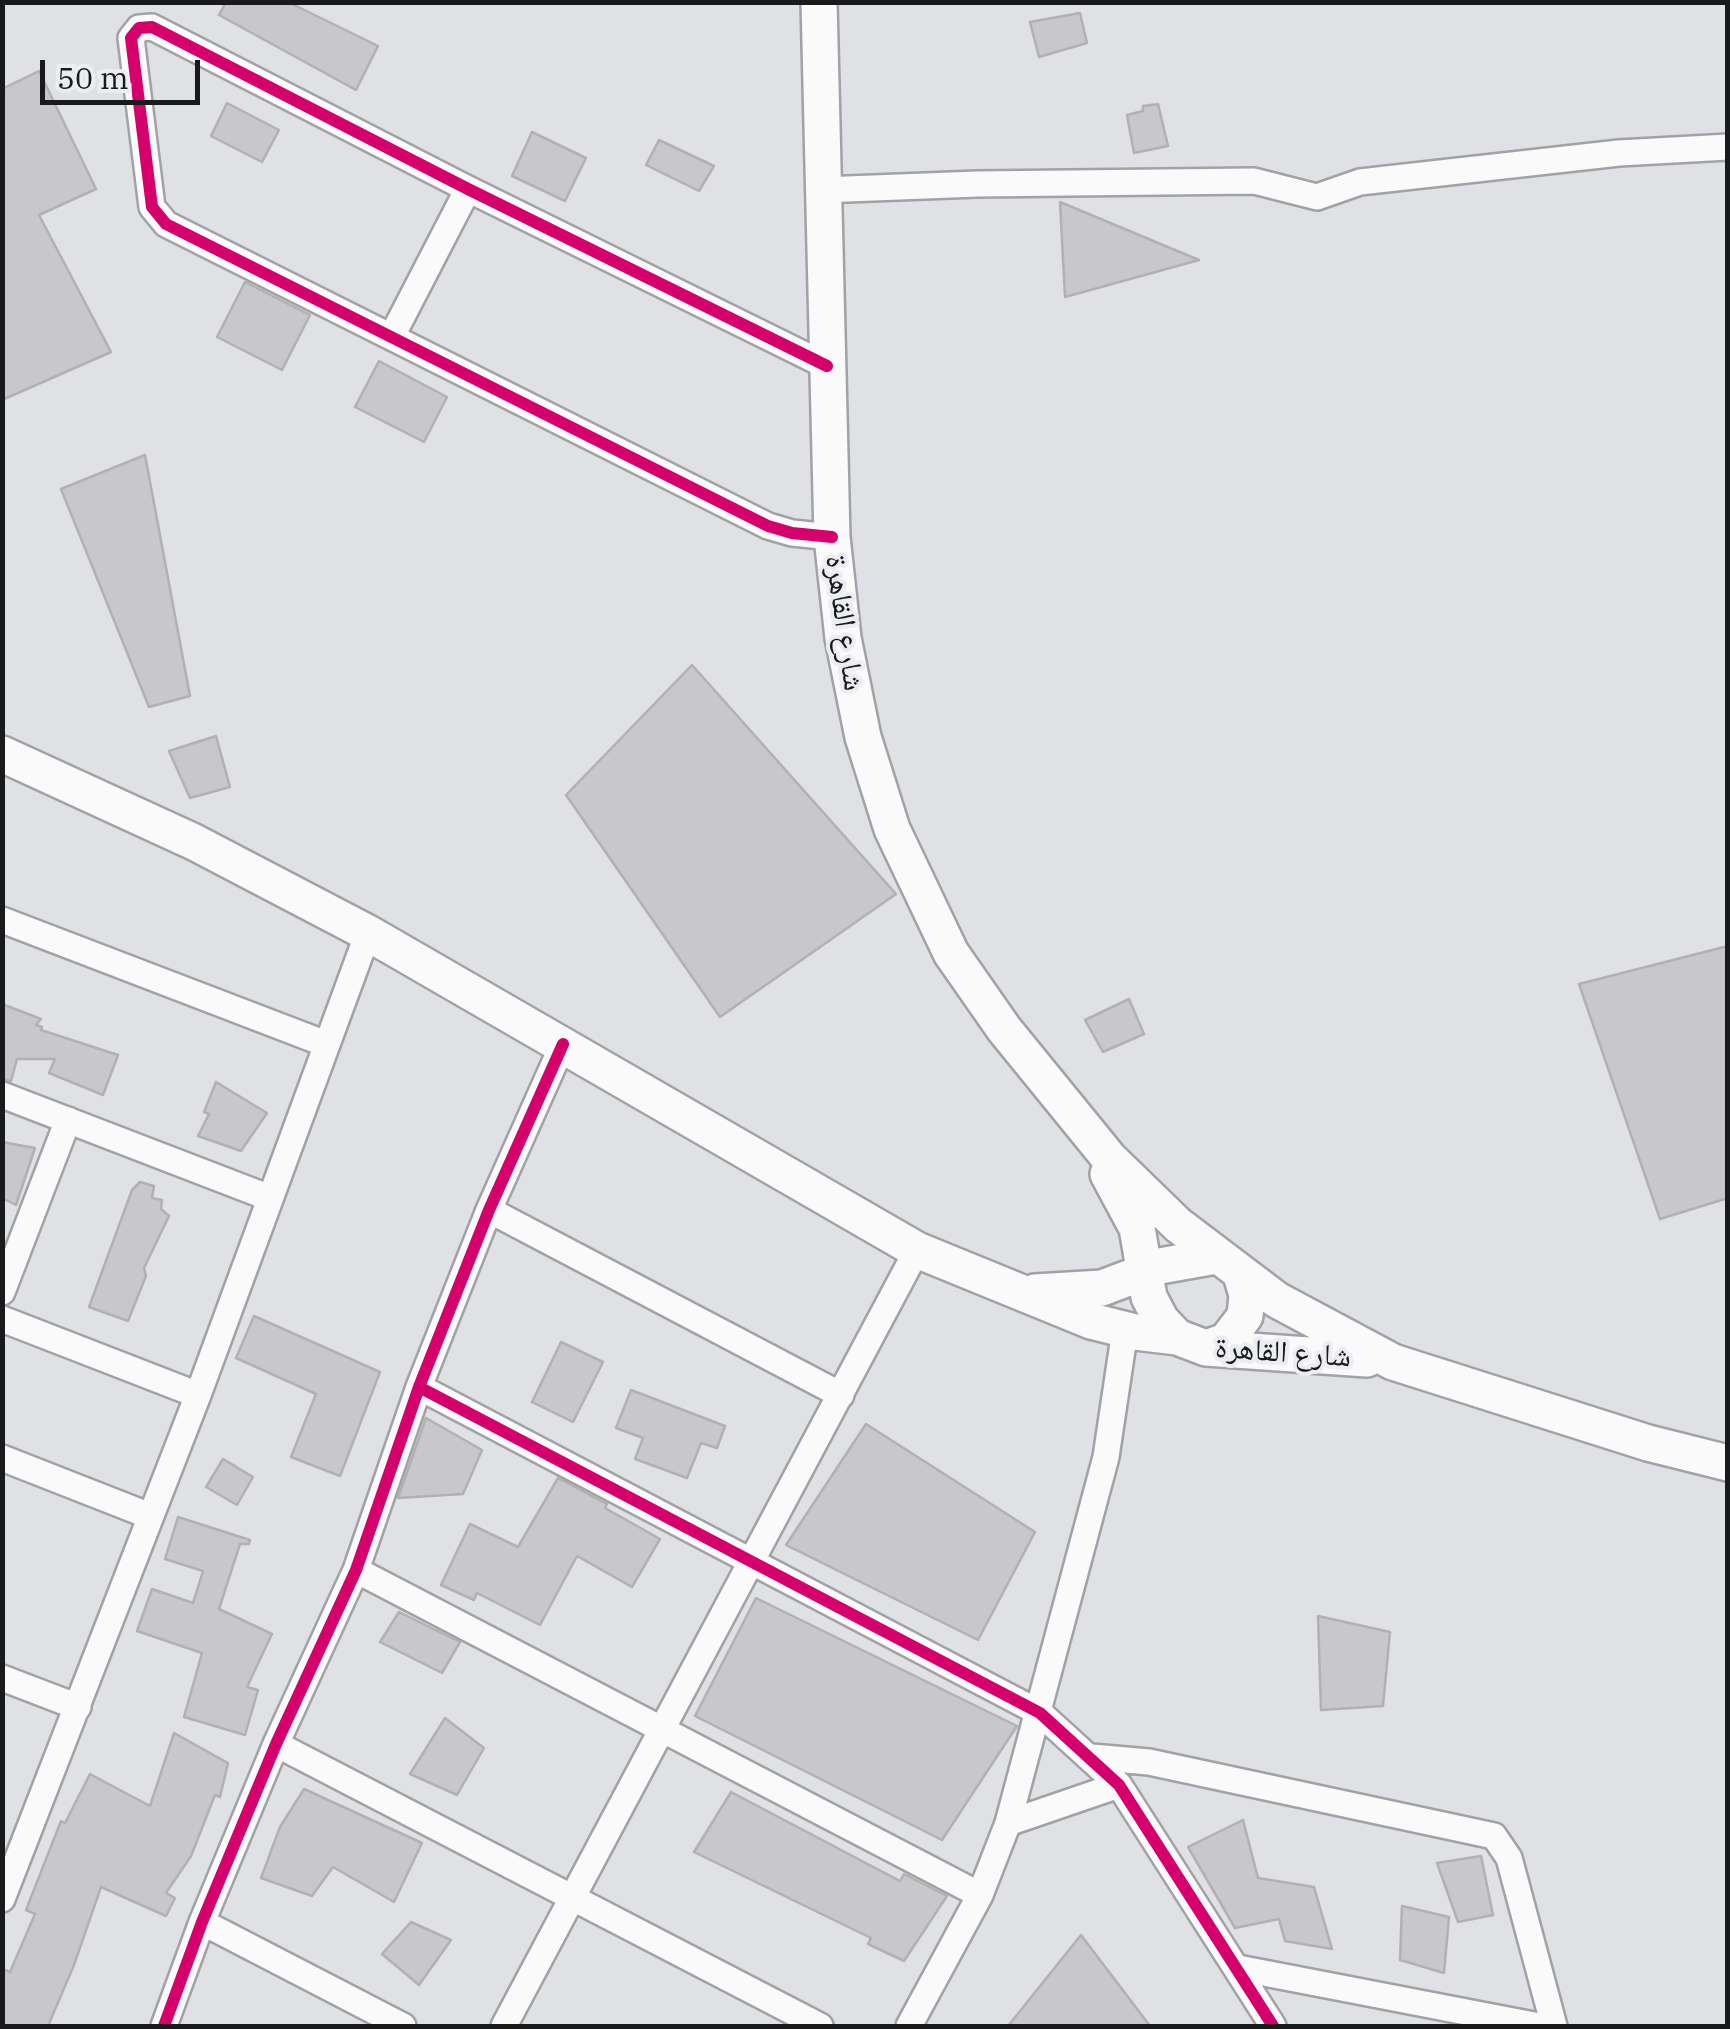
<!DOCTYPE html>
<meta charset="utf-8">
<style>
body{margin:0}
#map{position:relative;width:1730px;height:2029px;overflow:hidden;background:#e0e1e4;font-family:"IBM Plex Serif",serif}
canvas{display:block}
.frame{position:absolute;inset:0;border:5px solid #191a1c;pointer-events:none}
.scale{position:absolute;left:40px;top:60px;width:160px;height:45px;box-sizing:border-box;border:5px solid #191a1c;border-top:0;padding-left:12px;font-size:30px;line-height:35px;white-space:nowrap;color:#191a1c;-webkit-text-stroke:8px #ecedf3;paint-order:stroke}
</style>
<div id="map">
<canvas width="1730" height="2029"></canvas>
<div class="frame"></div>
<div class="scale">50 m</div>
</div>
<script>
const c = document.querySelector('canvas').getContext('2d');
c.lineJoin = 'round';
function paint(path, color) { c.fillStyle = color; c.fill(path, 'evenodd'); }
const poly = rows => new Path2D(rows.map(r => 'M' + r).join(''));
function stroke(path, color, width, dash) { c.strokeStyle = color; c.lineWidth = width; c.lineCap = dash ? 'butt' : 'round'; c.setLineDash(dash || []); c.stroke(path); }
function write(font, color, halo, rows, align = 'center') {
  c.font = font + ' "IBM Plex Serif","Noto Naskh Arabic",serif'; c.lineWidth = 8; c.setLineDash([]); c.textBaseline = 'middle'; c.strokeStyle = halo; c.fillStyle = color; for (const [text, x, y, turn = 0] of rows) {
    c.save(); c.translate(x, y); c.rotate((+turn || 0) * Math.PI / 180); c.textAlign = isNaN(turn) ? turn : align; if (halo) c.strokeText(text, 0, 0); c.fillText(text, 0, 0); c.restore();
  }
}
const building = poly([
 [226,2,288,2,378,46,356,90,219,15,226,2],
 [1080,13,1087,43,1039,57,1030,22,1080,13],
 [39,71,96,189,39,215,111,352,2,400,2,89,39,71],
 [227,103,279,130,262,162,211,136,227,103],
 [1158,104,1168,146,1134,153,1127,115,1143,111,1143,106,1158,104],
 [532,132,586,158,565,201,512,176,532,132],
 [659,140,714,166,699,191,646,165,659,140],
 [1060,202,1199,260,1065,297,1060,202],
 [245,282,310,315,282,370,217,337,245,282],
 [379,361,447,397,424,442,355,407,379,361],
 [145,455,190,696,149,707,61,489,145,455],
 [692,665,896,894,720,1017,566,795,692,665],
 [216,736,230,787,190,798,169,751,216,736],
 [1728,946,1728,1198,1660,1219,1579,984,1728,946],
 [1129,999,1144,1034,1103,1052,1085,1020,1129,999],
 [2,1004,41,1019,36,1025,42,1027,41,1030,118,1055,103,1095,49,1073,55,1059,17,1059,11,1081,2,1079,2,1004],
 [216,1082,267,1113,241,1151,198,1136,209,1114,204,1112,216,1082],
 [2,1142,35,1148,16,1205,2,1198,2,1142],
 [140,1182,154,1186,152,1198,162,1200,161,1209,169,1216,144,1268,146,1276,128,1321,89,1307,132,1190,140,1182],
 [254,1316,380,1372,340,1476,291,1457,316,1394,236,1358,254,1316],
 [561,1342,603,1362,573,1422,532,1402,561,1342],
 [631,1390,725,1426,717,1448,701,1443,687,1478,635,1459,643,1438,616,1428,631,1390],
 [426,1418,482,1450,463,1494,398,1498,426,1418],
 [866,1424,1035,1532,978,1640,786,1545,866,1424],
 [223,1459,253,1477,237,1505,206,1487,223,1459],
 [558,1478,607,1504,605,1508,660,1539,632,1587,577,1556,540,1625,477,1593,474,1600,441,1585,470,1524,518,1547,558,1478],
 [178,1517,250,1540,249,1544,240,1544,219,1609,272,1634,247,1687,258,1690,245,1735,184,1717,202,1653,137,1631,152,1589,193,1603,203,1571,165,1559,178,1517],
 [756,1598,1017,1726,942,1840,695,1716,756,1598],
 [399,1612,460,1642,442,1673,380,1642,399,1612],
 [1318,1616,1390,1632,1383,1706,1321,1710,1318,1616],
 [445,1718,484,1748,457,1795,410,1774,445,1718],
 [174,1733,228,1763,220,1797,215,1795,191,1856,166,1893,175,1898,166,1916,101,1887,74,1965,48,2026,2,2026,2,1969,10,1972,35,1914,26,1910,61,1821,65,1823,90,1774,150,1806,174,1733],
 [304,1789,422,1843,394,1902,333,1867,312,1896,261,1878,280,1827,304,1789],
 [731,1792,900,1881,904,1874,947,1896,904,1961,868,1944,871,1938,694,1852,731,1792],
 [1243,1820,1258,1878,1314,1887,1332,1949,1285,1941,1279,1919,1235,1928,1188,1847,1243,1820],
 [1481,1856,1493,1915,1458,1922,1437,1863,1481,1856],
 [1402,1906,1449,1917,1444,1973,1400,1960,1402,1906],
 [411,1922,451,1940,419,1985,382,1954,411,1922],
 [1081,1935,1150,2026,1008,2026,1081,1935]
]);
const street = poly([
 [821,190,977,184,1254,181,1317,197,1360,182,1619,153,1728,147],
 [392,336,468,189],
 [827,366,468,189,152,27,139,28,131,38,152,207,166,224,768,526,792,533,832,537],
 [2,920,326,1044],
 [2,1095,270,1198],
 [489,1210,841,1395],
 [2,1292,68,1120],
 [2,1319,198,1395],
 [419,1387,1040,1713,1119,1785,1273,2026],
 [2,1458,150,1516],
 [356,1570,980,1895],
 [2,1678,78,1707],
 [276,1744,820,2026],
 [1092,1757,1149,1762,1494,1836,1509,1858,1554,2026],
 [1008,1823,1119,1785],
 [2,1899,198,1395,368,933],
 [202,1922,403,2026],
 [1238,1968,1539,2026],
 [164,2026,202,1922,276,1744,356,1570,419,1387,489,1210,563,1044],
 [504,2026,917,1250],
 [909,2026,980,1895,1008,1823,1106,1457,1125,1330]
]);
const secondary = poly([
 [819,2,832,537,843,638,863,737,892,829,951,953,1004,1029,1109,1158,1178,1225,1277,1300,1393,1362,1648,1443,1728,1463],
 [2,754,194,842,368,933,917,1250,1091,1321,1135,1332,1177,1337],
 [1108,1174,1137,1228,1149,1297,1161,1320,1177,1337,1206,1348,1367,1359],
 [1035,1292,1102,1288,1160,1266,1216,1256],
 [1206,1348,1226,1341,1245,1316,1247,1295,1241,1275]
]);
const cycleway = poly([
 [827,366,468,189,152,27,139,28,131,38,152,207,166,224,768,526,792,533,832,537],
 [419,1387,1040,1713,1119,1785,1273,2026],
 [164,2026,202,1922,276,1744,356,1570,419,1387,489,1210,563,1044]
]);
const streetNames = [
 ["شارع القاهرة",844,623,82],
 ["شارع القاهرة",1283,1353,4]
];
paint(building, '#c8c8ca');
stroke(building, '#b1b1b3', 2.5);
stroke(street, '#a1a2a5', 30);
stroke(secondary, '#a1a2a5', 40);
stroke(street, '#fafafb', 25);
stroke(secondary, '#fafafb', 35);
stroke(cycleway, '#d6006c', 12);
write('30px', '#191a1c', '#ecedf3', streetNames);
</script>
